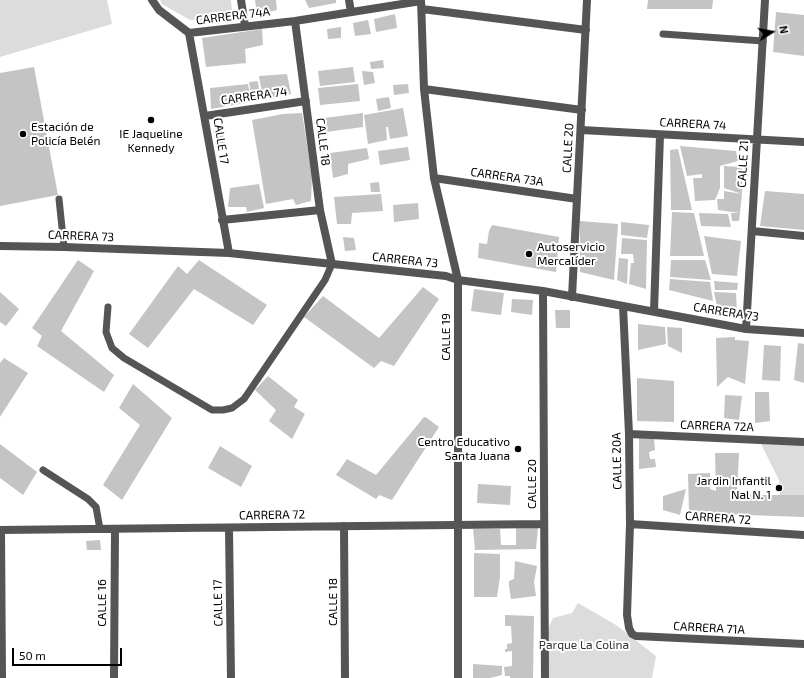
<!DOCTYPE html>
<meta charset="utf-8">
<style>
body{margin:0}
#map{position:relative;width:804px;height:678px;overflow:hidden;background:#fff;font-family:"Exo 2",sans-serif}
canvas{display:block}
.north{position:absolute;left:752px;top:12px;width:40px;height:40px;-webkit-text-stroke:3px #fff;paint-order:stroke;rotate:79deg;font-size:11px;font-weight:700;line-height:16px;text-align:center;color:#000}
.north::after{content:'';display:block;margin:auto;width:14px;height:18px;background:#000;clip-path:polygon(50% 0,100% 100%,50% 72%,0 100%)}
.scale{position:absolute;left:12px;top:648px;width:110px;height:18px;box-sizing:border-box;border:2px solid #000;border-top:0;padding-left:5px;font-size:12px;line-height:14px;white-space:nowrap;color:#000;-webkit-text-stroke:3px #fff;paint-order:stroke}
</style>
<div id="map">
<canvas width="804" height="678"></canvas>
<div class="north">N</div>
<div class="scale">50 m</div>
</div>
<script>
const c = document.querySelector('canvas').getContext('2d');
c.lineJoin = 'round';
function paint(path, color) { c.fillStyle = color; c.fill(path, 'evenodd'); }
const poly = rows => new Path2D(rows.map(r => 'M' + r).join(''));
function stroke(path, color, width, dash) { c.strokeStyle = color; c.lineWidth = width; c.lineCap = dash ? 'butt' : 'round'; c.setLineDash(dash || []); c.stroke(path); }
function write(font, color, halo, rows, align = 'center') {
  c.font = font + ' "Exo 2",sans-serif'; c.lineWidth = 4; c.setLineDash([]); c.textBaseline = 'middle'; c.strokeStyle = halo; c.fillStyle = color; for (const [text, x, y, turn = 0] of rows) {
    c.save(); c.translate(x, y); c.rotate((+turn || 0) * Math.PI / 180); c.textAlign = isNaN(turn) ? turn : align; if (halo) c.strokeText(text, 0, 0); c.fillText(text, 0, 0); c.restore();
  }
}
const green = poly([
 [0,0,107,0,112,24,0,57],
 [160,0,231,0,233,23,190,20,162,4],
 [761,444,804,445,804,495,780,495,779,480],
 [578,603,616,625,656,656,652,678,545,678,544,637,553,618,572,613]
]);
const building = poly([
 [255,0,276,0,277,10,257,15],
 [305,0,336,0,336,3,309,8],
 [648,0,713,0,712,9,647,9],
 [776,12,804,15,804,56,773,52],
 [395,14,397,28,376,32,374,19],
 [368,20,371,34,355,36,353,23],
 [341,27,341,38,328,39,327,29],
 [262,29,263,45,245,49,246,63,206,67,202,38],
 [383,60,384,68,371,69,370,62],
 [34,67,58,195,0,206,0,73],
 [353,67,355,82,320,86,318,71],
 [362,71,373,72,375,83,364,85],
 [287,74,291,94,263,99,259,76],
 [258,81,260,97,252,98,249,82],
 [248,84,251,102,211,109,210,88],
 [358,84,360,101,320,105,318,88],
 [408,84,409,93,394,95,393,85],
 [389,97,391,108,378,111,376,99],
 [403,108,408,136,390,139,388,127,386,127,387,140,368,144,364,115],
 [302,113,312,175,311,201,296,205,293,199,266,204,252,120,283,114],
 [363,113,363,127,326,132,324,118],
 [222,128,226,148,217,149,213,130],
 [680,146,736,151,738,161,720,166,720,188,715,200,695,201,693,178,702,178,702,174,687,176],
 [408,147,410,160,380,165,378,151],
 [367,148,369,159,348,164,348,174,333,178,330,153],
 [678,149,692,210,671,210,670,150],
 [724,166,742,167,742,194,740,213,718,210,717,199,724,199,724,191,742,194,724,188],
 [379,182,380,192,371,192,370,183],
 [259,184,264,208,247,212,246,207,228,207,230,188],
 [765,191,804,194,804,230,760,226],
 [381,194,383,211,352,213,351,224,337,224,334,197],
 [418,203,419,219,394,222,393,205],
 [672,212,694,213,704,256,670,256],
 [699,213,728,214,731,227,701,226],
 [731,213,740,213,739,221,732,221],
 [580,221,618,224,614,280,580,272],
 [621,222,649,225,647,238,621,235],
 [492,225,559,237,556,272,478,258,479,243,487,244,489,231],
 [704,236,741,241,737,276,712,274],
 [343,237,354,238,356,250,345,251],
 [622,238,647,240,646,289,629,284,631,263,634,263,633,254,621,254],
 [619,258,628,259,627,284,617,280],
 [78,260,94,271,61,331,114,375,104,392,37,346,42,336,32,328],
 [199,260,267,305,253,325,194,289,148,348,129,334,178,266,187,274],
 [671,260,705,260,711,280,670,277],
 [670,279,710,282,713,301,669,290],
 [714,281,738,283,737,290,715,290],
 [423,287,439,299,394,366,381,361,374,368,304,317,323,296,379,338],
 [474,289,504,293,501,315,471,311],
 [0,292,19,309,6,326,0,322],
 [714,292,736,293,737,314,718,312],
 [512,299,533,300,532,315,511,312],
 [555,310,570,310,570,328,556,328],
 [638,324,665,327,666,344,638,350],
 [667,327,682,328,682,353,668,346],
 [735,337,735,340,749,341,745,384,728,377,717,387,716,338],
 [798,343,804,344,804,383,794,380],
 [764,345,781,346,780,381,762,380],
 [4,358,28,373,0,417,0,363],
 [268,376,298,400,294,407,305,414,292,439,269,421,276,410,255,390],
 [637,378,674,381,674,422,637,421],
 [133,384,172,418,122,500,103,485,140,425,119,408],
 [755,392,769,392,770,421,755,423],
 [725,395,742,396,739,420,724,418],
 [424,417,427,418,439,427,392,500,379,495,376,499,336,475,347,459,376,475],
 [639,438,654,439,655,450,649,452,650,459,655,459,656,467,639,469],
 [0,444,37,472,23,495,0,478],
 [220,446,252,466,241,487,208,468],
 [715,453,739,453,737,495,804,495,804,517,689,513,688,474,710,473,710,489,716,491],
 [478,484,511,486,510,505,477,503],
 [686,489,680,515,663,510,663,496],
 [538,527,536,549,475,550,473,529,500,529,501,545,516,545,516,528],
 [100,540,101,550,87,550,86,541],
 [474,553,500,554,500,577,497,597,474,597],
 [515,561,537,566,534,582,536,596,511,599,509,586,509,581,514,579],
 [505,615,534,616,533,678,510,678,510,676,505,676,504,667,512,666,512,651,505,652,505,649,507,649,507,644,512,643,511,626,505,626],
 [473,664,502,666,502,675,490,678,473,678]
]);
const service = poly([
 [663,34,763,41],
 [59,199,64,247],
 [108,307,106,332,112,348,124,358,212,410,223,410,232,408,244,399,325,280,332,264],
 [43,470,88,499,96,507,100,529]
]);
const minor = poly([
 [152,0,159,10,189,33],
 [241,0,245,26],
 [349,0,351,12],
 [421,0,424,89,434,178,458,280,458,678],
 [422,9,586,30],
 [295,21,320,210,332,264],
 [189,33,295,21,421,1],
 [189,33,229,253],
 [424,89,582,110],
 [205,116,306,101],
 [581,130,804,142],
 [434,178,577,199],
 [222,220,320,210],
 [752,231,804,236],
 [0,246,64,247,229,253,446,276,458,280,543,291,746,329,804,333],
 [543,291,545,678],
 [572,297,587,0],
 [623,306,629,434,630,524,627,615,629,628,632,634,636,636,804,644],
 [654,311,660,135],
 [746,329,765,0],
 [629,434,804,442],
 [630,524,804,535],
 [344,526,345,678],
 [229,528,231,678],
 [0,530,544,524],
 [1,530,2,678],
 [114,678,115,529]
]);
const markers = [
 [151,120,4,"#000"],
 [23,134,4,"#000"],
 [529,254,4,"#000"],
 [518,449,4,"#000"],
 [779,488,4,"#000"]
];
const streetNames = [
 ["CARRERA 74A",233,16,-7],
 ["CARRERA 74",254,96,-8],
 ["CARRERA 74",693,124,3],
 ["CALLE 17",221,141,81],
 ["CALLE 18",323,142,83],
 ["CALLE 20",568,148,-87],
 ["CALLE 21",743,164,-87],
 ["CARRERA 73A",507,177,8],
 ["CARRERA 73",81,236,2],
 ["CARRERA 73",405,260,6],
 ["CARRERA 73",726,312,9],
 ["CALLE 19",446,337,-90],
 ["CARRERA 72A",717,426,2],
 ["CALLE 20A",617,461,-91],
 ["CALLE 20",532,484,-90],
 ["CARRERA 72",272,515,-1],
 ["CARRERA 72",718,518,4],
 ["CALLE 18",333,602,-90],
 ["CALLE 16",102,603,-90],
 ["CALLE 17",218,603,-91],
 ["CARRERA 71A",709,628,3]
];
const poiNames = [
 ["Estación de",31,127],
 ["Policía Belén",31,141],
 ["IE Jaqueline",151,134,"center"],
 ["Kennedy",151,148,"center"],
 ["Autoservicio",537,247],
 ["Mercalíder",537,261],
 ["Centro Educativo",510,442,"right"],
 ["Santa Juana",510,456,"right"],
 ["Jardin Infantil",771,481,"right"],
 ["Nal N. 1",771,495,"right"]
];
const parkNames = [
 ["Parque La Colina",584,645]
];
paint(green, '#dcdcdc');
paint(building, '#c4c4c4');
stroke(service, '#555', 7);
stroke(minor, '#555', 8);
for (const [x, y, r, color] of markers) { const dot = new Path2D(); dot.arc(x, y, r, 0, 2 * Math.PI); c.fillStyle = color; c.fill(dot); stroke(dot, '#fff', 1.5); }
write('12px', '#000', '#fff', streetNames);
write('12px', '#000', '#fff', poiNames, 'left');
write('12px', '#333', '#fff', parkNames);
</script>
